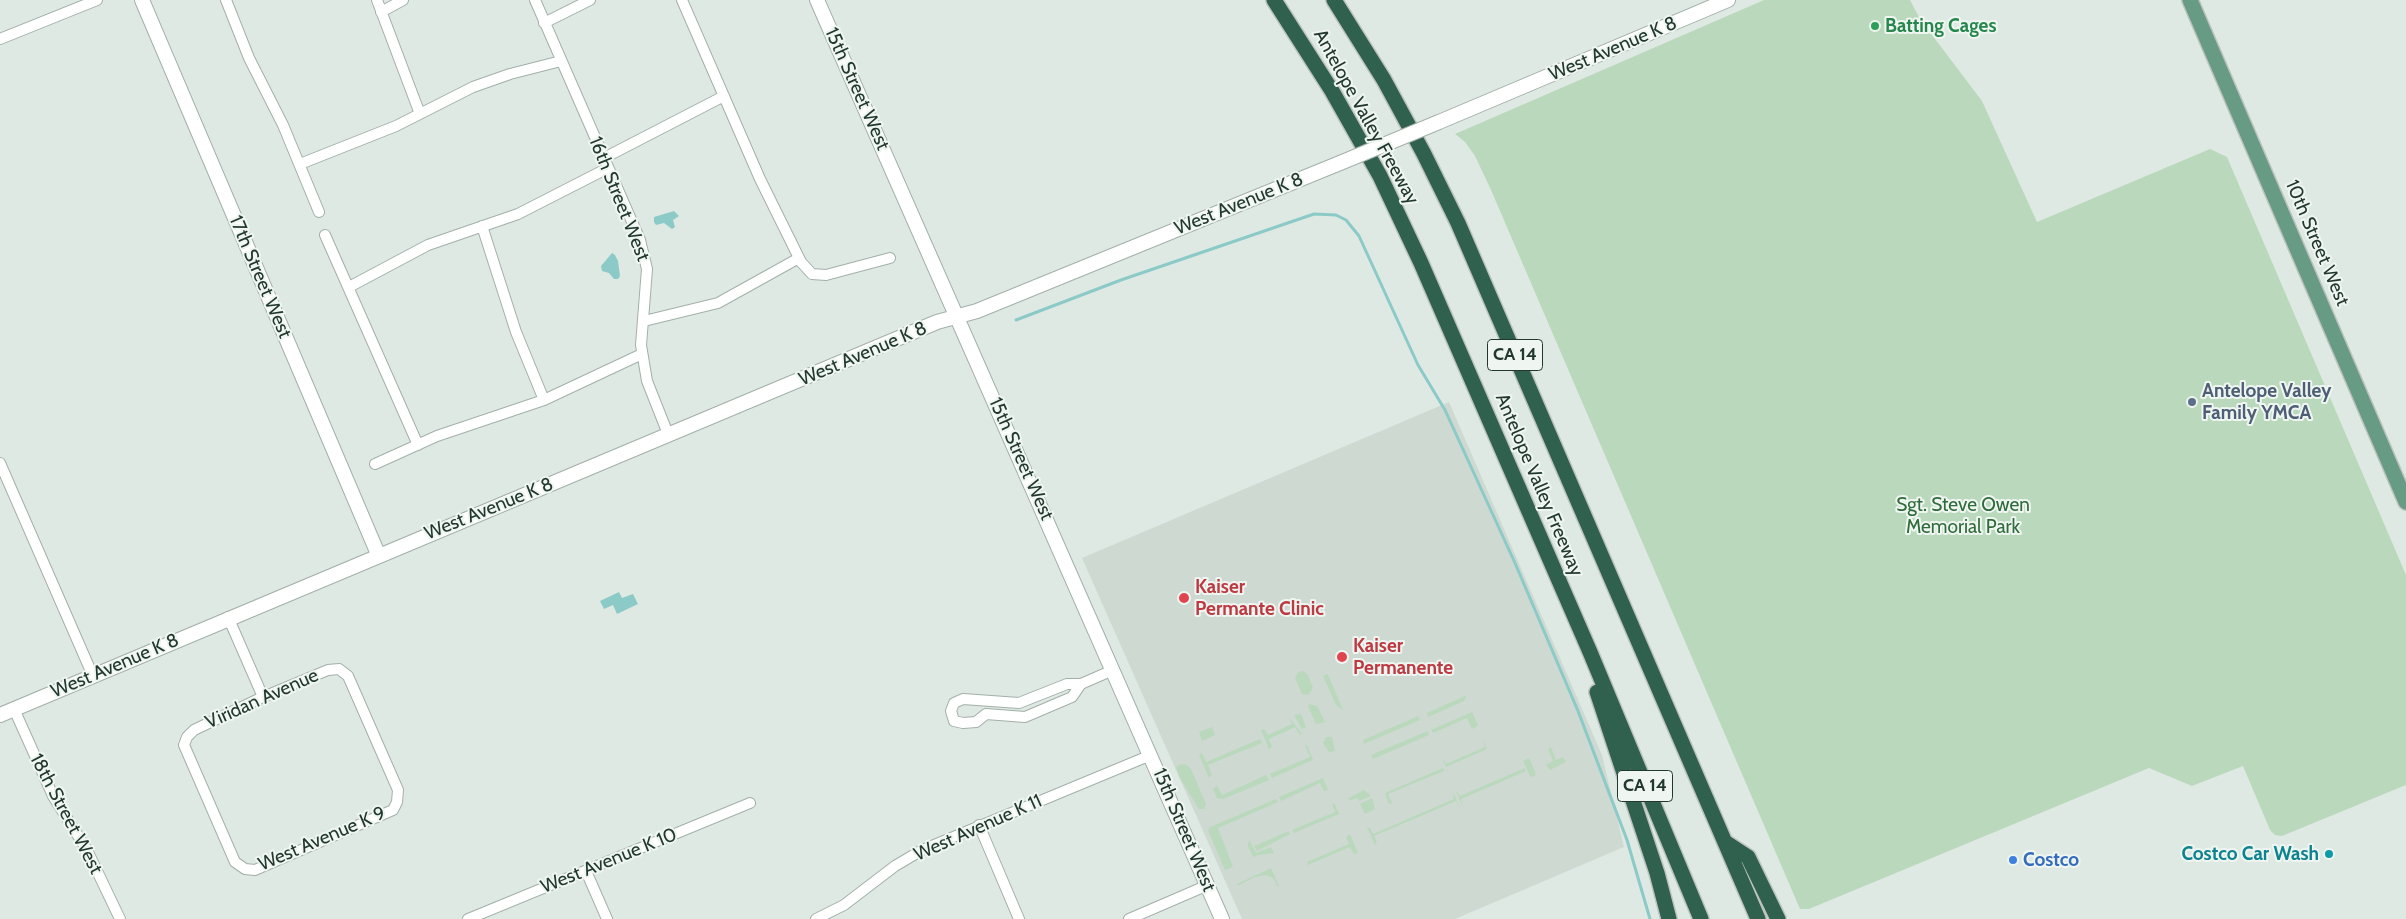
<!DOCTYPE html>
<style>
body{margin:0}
canvas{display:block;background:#dfe9e3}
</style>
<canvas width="2406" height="919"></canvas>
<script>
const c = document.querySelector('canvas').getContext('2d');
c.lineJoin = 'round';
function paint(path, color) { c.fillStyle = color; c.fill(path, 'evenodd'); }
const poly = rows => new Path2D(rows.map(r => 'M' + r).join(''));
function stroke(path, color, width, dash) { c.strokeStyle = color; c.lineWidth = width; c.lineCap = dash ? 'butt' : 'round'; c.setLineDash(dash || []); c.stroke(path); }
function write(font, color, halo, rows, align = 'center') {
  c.font = font + ' Cabin,sans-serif'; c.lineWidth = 4; c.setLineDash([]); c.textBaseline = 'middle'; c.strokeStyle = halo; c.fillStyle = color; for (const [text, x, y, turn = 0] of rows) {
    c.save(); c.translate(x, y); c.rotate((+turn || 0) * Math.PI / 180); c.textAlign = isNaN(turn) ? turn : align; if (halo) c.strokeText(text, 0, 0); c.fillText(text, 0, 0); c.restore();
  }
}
const built = poly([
 [1449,402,1602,755,1624,847,1455,919,1242,919,1082,558]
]);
const green = poly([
 [1764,0,1910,0,1920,19,1982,101,2037,222,2210,149,2227,157,2406,575,2406,785,2282,836,2275,835,2270,830,2243,766,2192,786,2149,768,1809,909,1800,909,1491,190,1475,156,1465,142,1455,134],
 [1303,671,1308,675,1313,688,1308,695,1302,694,1295,678,1298,672],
 [1327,674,1328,675,1343,710,1336,705,1323,676],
 [1467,695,1464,701,1428,717,1427,713],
 [1309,704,1317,706,1325,722,1316,724,1308,706],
 [1472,712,1478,725,1476,727,1472,729,1467,718,1433,733,1431,730],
 [1301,714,1306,727,1302,729,1294,715],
 [1418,716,1420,720,1364,744,1363,740],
 [1289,717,1302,734,1300,735,1295,727,1269,739,1272,747,1269,749,1261,730,1264,729,1268,735,1292,724],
 [1212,727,1215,735,1202,741,1199,732],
 [1428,731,1429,735,1373,759,1371,755],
 [1326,737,1332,737,1335,751,1329,752,1323,743],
 [1260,739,1262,743,1208,765,1212,775,1209,778,1199,755,1202,753,1206,762],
 [1483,739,1487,749,1446,767,1442,757,1446,764,1485,747],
 [1307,745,1313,760,1272,778,1270,774,1310,757,1305,746],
 [1551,747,1556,760,1563,757,1566,762,1550,770,1546,765,1553,761,1548,749],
 [1529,758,1536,774,1533,777,1530,776,1523,761],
 [1181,764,1187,765,1191,769,1206,804,1204,809,1199,809,1180,778,1176,767],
 [1443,768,1444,771,1388,794,1392,803,1389,804,1385,793],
 [1525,768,1526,771,1461,799,1463,807,1455,789,1460,796],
 [1266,775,1269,780,1223,799,1217,798,1213,789,1217,785,1222,795],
 [1323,778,1328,790,1324,791,1320,783,1281,801,1279,797],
 [1364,790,1371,796,1359,801,1357,798,1351,800,1347,799],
 [1452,790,1460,808,1456,801,1374,836,1377,843,1375,845,1367,827,1370,828,1373,834,1454,799],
 [1372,798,1375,809,1365,814,1360,804],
 [1276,799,1278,802,1218,828,1233,867,1225,870,1210,835,1208,830,1210,827],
 [1334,803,1339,814,1294,833,1292,830,1335,812,1332,804],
 [1289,831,1290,834,1257,851,1254,846],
 [1350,834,1358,853,1354,854,1350,847,1308,865,1307,862,1349,844,1346,837],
 [1249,840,1256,853,1271,847,1274,853,1258,855,1234,866,1253,857,1248,846],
 [1271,868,1279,886,1278,887,1273,878,1266,875,1255,877,1237,886,1237,884]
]);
const water = poly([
 [674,211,679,216,673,220,675,227,672,229,664,223,656,225,654,222,654,217],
 [612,253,615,255,618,261,620,276,618,279,614,279,609,273,602,271,601,266],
 [619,592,622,598,633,594,638,604,617,614,613,605,604,609,600,601]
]);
const stream = poly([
 [1016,320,1121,280,1314,214,1336,215,1346,220,1359,236,1418,365,1445,410,1515,563,1578,711,1627,840,1650,919]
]);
const minor = poly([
 [226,0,249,58,283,125,319,212],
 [377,0,420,114],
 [535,0,640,240,647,269,641,345,647,381,668,434],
 [682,0,760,179,801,262,812,274,826,275,890,258],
 [381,12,403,0],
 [544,23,590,0],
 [0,39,97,0],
 [604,158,724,96],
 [300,164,396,126,473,87,510,74,561,61],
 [482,226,516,332,544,400],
 [325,235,418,445],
 [349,287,428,245,518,214,608,168],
 [644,321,718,303,799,258],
 [0,463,93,676],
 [375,464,437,436,544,400,642,354],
 [228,617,263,697],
 [339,669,348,676,398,790,397,802,393,810,255,870,245,869,235,862,184,745,187,737,194,730,263,697,328,670,339,669],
 [1081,684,1072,697,1025,717,986,714,976,722,963,723,954,721,951,711,954,703,963,699,1019,703,1067,684,1081,684,1113,670],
 [14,709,53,796,87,850,120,919],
 [979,825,1019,919],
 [586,871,607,919],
 [468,919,750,803],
 [816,919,844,905,895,866,922,850,1151,755],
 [1129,919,1208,885]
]);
const tertiary = poly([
 [142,0,378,554],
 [817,0,1222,919],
 [1439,122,1728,0],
 [0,715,937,322,977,311,1340,163]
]);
const primary = poly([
 [2190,0,2406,502]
]);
const motorway = poly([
 [1274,0,1332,91,1380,176,1421,263,1590,652,1701,919],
 [1334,0,1384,80,1424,154,1458,223,1758,919],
 [1597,692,1657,873,1669,919],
 [1725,842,1748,857,1778,919]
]);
const tertiaryBridge = poly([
 [1340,163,1439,122]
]);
const markers = [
 [1875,26,5,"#2e9e5b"],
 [2192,402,5,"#5c6f8a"],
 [1184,598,6,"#e0444e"],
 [1342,657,6,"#e0444e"],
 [2329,854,5,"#0f9aa8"],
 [2013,860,5,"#3f7fe0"]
];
const shields = [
 [1515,355,55],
 [1645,786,55]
];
const shieldNames = [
 ["CA 14",1515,355],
 ["CA 14",1645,786]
];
const leisureNames = [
 ["Batting Cages",1885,26]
];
const streetNames = [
 ["West Avenue K 8",1613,49,-23],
 ["15th Street West",857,89,66],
 ["Antelope Valley Freeway",1366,117,61],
 ["16th Street West",619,199,68],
 ["West Avenue K 8",1239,204,-22],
 ["10th Street West",2317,243,67],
 ["17th Street West",260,277,67],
 ["West Avenue K 8",863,354,-23],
 ["15th Street West",1021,459,66],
 ["Antelope Valley Freeway",1539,485,67],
 ["West Avenue K 8",489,509,-22],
 ["West Avenue K 8",115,666,-23],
 ["Viridan Avenue",262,699,-24],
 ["18th Street West",66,814,62],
 ["West Avenue K 11",978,828,-24],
 ["15th Street West",1184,830,67],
 ["West Avenue K 9",322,839,-23],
 ["West Avenue K 10",609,861,-22]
];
const serviceNames = [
 ["Antelope Valley",2202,391],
 ["Family YMCA",2202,413]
];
const parkNames = [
 ["Sgt. Steve Owen",1963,505],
 ["Memorial Park",1963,527]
];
const healthNames = [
 ["Kaiser",1195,587],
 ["Permante Clinic",1195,609],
 ["Kaiser",1353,646],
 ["Permanente",1353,668]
];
const cultureNames = [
 ["Costco Car Wash",2319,854]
];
const shopNames = [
 ["Costco",2023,860]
];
paint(built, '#ced9d2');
paint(green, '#bad9bc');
paint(water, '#8ccac7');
stroke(stream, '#8ccac7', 3);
stroke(minor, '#a3b0a9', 12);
stroke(tertiary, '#a3b0a9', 16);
stroke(primary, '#bdc3c0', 18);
stroke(motorway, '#bdc3c0', 18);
stroke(minor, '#fff', 10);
stroke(tertiary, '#fff', 14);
stroke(primary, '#689b84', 15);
stroke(motorway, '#30614e', 15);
stroke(tertiaryBridge, '#a3b0a9', 16, []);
stroke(tertiaryBridge, '#fff', 14);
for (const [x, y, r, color] of markers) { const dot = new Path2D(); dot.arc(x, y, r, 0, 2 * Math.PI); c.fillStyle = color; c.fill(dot); stroke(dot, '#eff6f1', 2); }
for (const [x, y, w] of shields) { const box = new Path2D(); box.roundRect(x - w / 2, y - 15.5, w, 31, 4); c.fillStyle = '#eff6f1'; c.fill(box); stroke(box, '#22382e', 1); }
write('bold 18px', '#22382e', null, shieldNames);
write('bold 19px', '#27864d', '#eff6f1', leisureNames, 'left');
write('19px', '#22382e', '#eff6f1', streetNames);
write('bold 19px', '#4e5e75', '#eff6f1', serviceNames, 'left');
write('19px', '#306b3b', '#eff6f1', parkNames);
write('bold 19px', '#be3a42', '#eff6f1', healthNames, 'left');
write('bold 19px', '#0d838f', '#eff6f1', cultureNames, 'right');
write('bold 19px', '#366cbe', '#eff6f1', shopNames, 'left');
</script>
